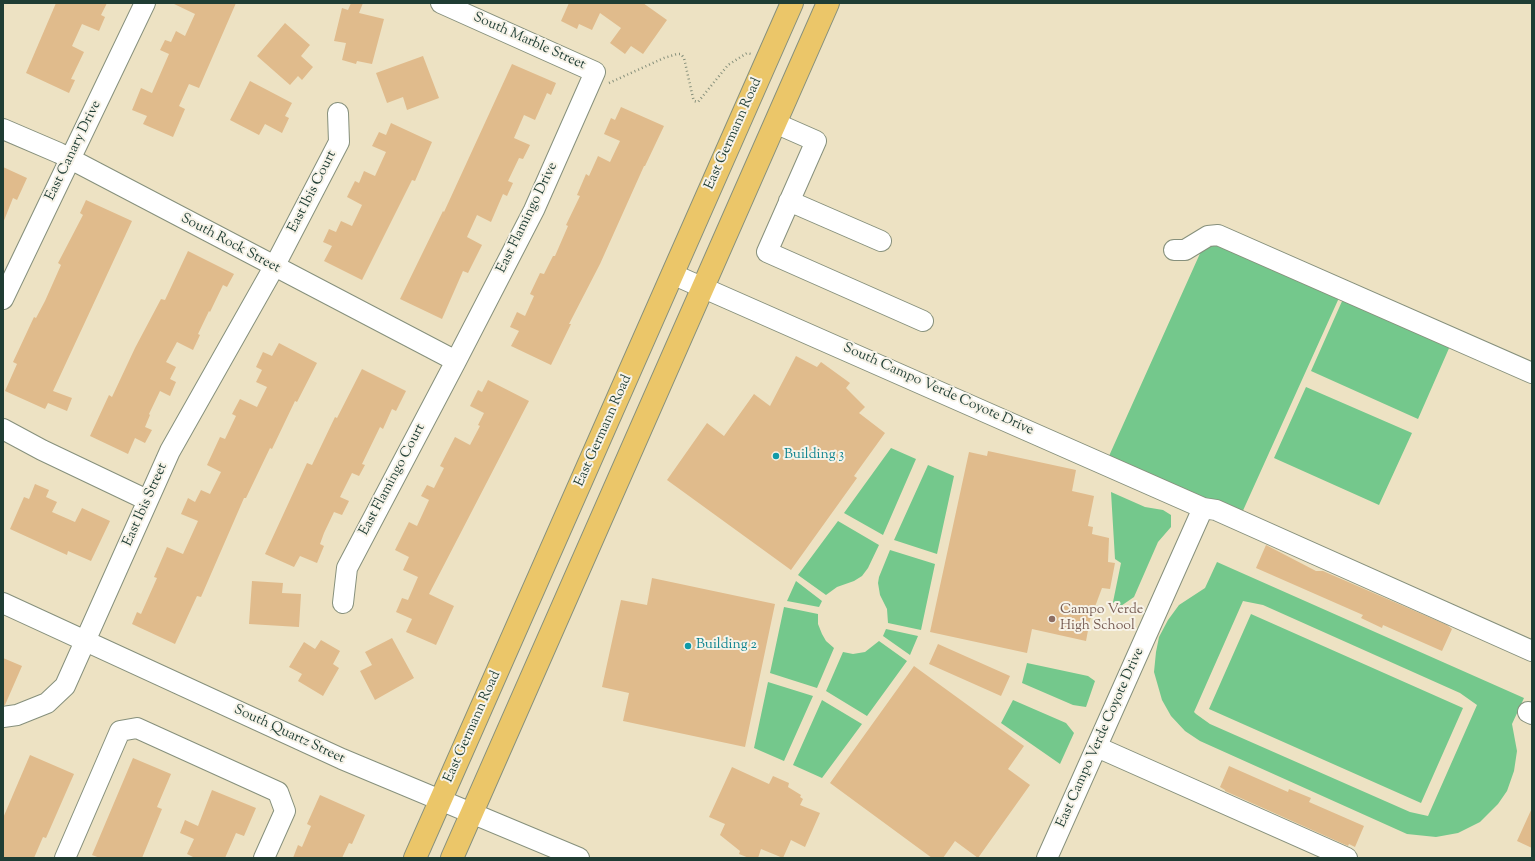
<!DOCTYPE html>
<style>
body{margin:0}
#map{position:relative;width:1535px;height:861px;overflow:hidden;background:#ede2c3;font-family:"Sorts Mill Goudy",serif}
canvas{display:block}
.frame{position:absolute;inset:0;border:4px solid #1f3d34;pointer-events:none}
</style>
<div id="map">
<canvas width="1535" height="861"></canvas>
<div class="frame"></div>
</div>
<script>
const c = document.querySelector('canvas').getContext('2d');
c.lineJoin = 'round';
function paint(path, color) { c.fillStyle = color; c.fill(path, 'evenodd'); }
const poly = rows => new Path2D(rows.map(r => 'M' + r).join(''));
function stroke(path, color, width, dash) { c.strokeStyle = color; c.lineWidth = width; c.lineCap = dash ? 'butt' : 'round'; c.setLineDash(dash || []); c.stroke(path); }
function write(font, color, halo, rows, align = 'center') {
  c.font = font + ' "Sorts Mill Goudy",serif'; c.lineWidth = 4; c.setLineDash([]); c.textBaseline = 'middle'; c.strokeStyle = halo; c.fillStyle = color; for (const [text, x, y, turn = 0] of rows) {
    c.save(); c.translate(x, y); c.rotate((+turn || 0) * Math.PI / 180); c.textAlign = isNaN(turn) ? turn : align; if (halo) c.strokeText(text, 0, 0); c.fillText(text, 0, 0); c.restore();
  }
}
const green = poly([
 [1211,229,1343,289,1241,515,1109,456],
 [1343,299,1450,346,1418,419,1311,371],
 [1306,387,1412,433,1379,505,1274,458],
 [891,448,916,459,883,535,844,513],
 [928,465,954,476,937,554,894,540],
 [1111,492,1145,507,1163,510,1171,515,1171,527,1158,542,1134,597,1118,608,1113,602,1121,563,1115,559],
 [838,521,879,545,868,568,862,576,854,581,837,587,826,595,798,575],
 [890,550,935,564,921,630,888,623,887,609,880,595,878,583,879,577],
 [1217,562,1524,698,1512,724,1517,751,1514,771,1507,791,1498,804,1480,822,1458,833,1436,837,1407,834,1200,741,1185,731,1171,716,1162,700,1154,672,1156,652,1159,637,1168,620,1179,605,1205,588],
 [1243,601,1263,605,1460,693,1477,705,1428,816,1410,812,1210,724,1196,714,1194,712],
 [796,581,822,601,819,607,787,601],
 [784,607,818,614,818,624,822,634,826,641,834,648,817,688,770,673],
 [1251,614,1463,708,1421,803,1209,709],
 [886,629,918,636,910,655,883,636],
 [879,641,907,661,867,716,826,691,843,652,853,654,865,652],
 [1027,663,1088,676,1095,681,1086,707,1073,705,1022,683],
 [768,682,813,696,784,761,754,748],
 [822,700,862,724,822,778,793,765],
 [1013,700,1066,723,1074,733,1060,764,1001,723]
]);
const building = poly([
 [56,3,107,3,101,15,105,17,99,31,82,24,72,46,84,52,71,79,75,80,69,93,26,73],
 [172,3,236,3,199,88,189,84,179,106,185,109,173,137,143,124,147,116,132,110,141,88,152,93,169,54,160,50,165,40,171,42,176,31,185,36,195,14],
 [351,3,363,3,359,13,384,19,372,64,357,61,356,64,342,60,346,43,334,41,342,8,348,10],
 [569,3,643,3,667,20,643,54,631,46,625,54,610,43,621,28,600,13,592,30,579,24,577,29,561,21],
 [285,23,310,45,301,56,313,67,302,80,298,76,290,85,257,56],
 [423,56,439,98,407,110,403,97,387,103,376,73],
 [512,64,556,83,551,95,547,93,535,120,524,115,514,138,530,145,523,159,519,158,508,181,513,183,507,196,503,194,491,222,477,215,467,237,482,245,468,273,463,271,442,319,400,299,443,211,444,212],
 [250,81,292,103,285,116,289,118,282,133,265,124,259,135,230,120],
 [621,107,664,126,645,166,644,166,600,264,569,324,571,324,551,365,511,346,519,331,510,327,517,312,525,316,534,296,530,294,540,273,544,274,553,256,555,256,568,226,566,225,580,196,577,195,586,174,589,176,598,156,610,162,620,141,604,134,611,118,615,120],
 [391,123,432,142,415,181,412,180,362,280,324,261,332,246,323,242,329,229,336,232,341,221,352,226,362,205,347,197,355,181,359,183,364,171,375,176,386,152,372,146,379,132,386,135],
 [3,167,27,178,17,200,13,198,3,223],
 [86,200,132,221,53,391,72,398,67,411,48,403,45,409,5,391,17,364,13,362,34,317,36,318,45,301,61,265,58,263,83,215,80,213],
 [188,251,234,274,227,287,223,285,210,312,209,311,198,334,200,335,193,350,177,342,166,362,176,367,170,379,176,382,170,396,160,391,149,414,150,415,145,427,152,430,145,443,135,438,128,454,90,436,109,395,112,397,135,348,161,299,165,300],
 [279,343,317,363,297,402,295,401,272,449,270,448,246,498,244,498,201,597,197,596,175,644,132,624,137,612,141,614,157,578,154,577,167,547,183,554,198,521,181,514,188,498,195,502,201,490,210,494,221,472,207,465,220,437,225,439,236,416,232,414,240,399,257,407,267,387,256,382,262,370,256,367,263,352,272,356],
 [796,356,817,367,821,362,850,383,846,388,865,407,859,413,885,433,854,476,857,478,791,570,667,480,707,423,724,436,754,394,770,406],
 [362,369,406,391,396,411,392,409,383,429,380,427,362,464,365,465,359,476,352,473,340,497,349,501,342,515,334,512,324,533,320,544,324,546,317,563,300,556,294,567,265,554,307,463,312,465,335,417,337,418],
 [488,380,529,401,429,594,454,606,436,645,406,632,412,619,396,612,402,598,408,600,418,577,403,570,409,557,395,550,409,522,417,526,429,500,421,496,427,485,434,488,444,468,440,466,455,437,470,445,480,426,478,425,484,413,470,406,478,390,482,392],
 [988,451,1076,470,1072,491,1094,496,1088,526,1093,527,1092,534,1109,538,1108,562,1115,563,1110,589,1102,588,1090,620,1086,641,1032,629,1027,653,930,632,969,452,987,456],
 [35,484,49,490,46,497,57,502,52,512,75,522,82,508,110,521,91,561,68,551,67,555,10,529,24,497,29,499],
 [1266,545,1316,571,1323,571,1447,625,1452,629,1442,651,1383,625,1382,628,1361,618,1363,615,1256,568],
 [652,578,775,604,745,747,623,721,629,693,602,687,621,600,647,605],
 [252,581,283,583,282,593,301,594,299,627,249,624],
 [392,638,414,678,375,700,360,671,372,665,365,652],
 [321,640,340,651,333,664,339,668,323,696,298,681,302,674,289,667,304,642,315,649],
 [938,644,1010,676,1001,696,929,664],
 [3,658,22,666,5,705,3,705],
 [914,666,1024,746,1008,769,1030,785,978,858,955,841,943,858,932,858,830,783],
 [30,755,74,774,46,838,43,837,34,858,3,858,3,818],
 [133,758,171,774,157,807,162,809,142,858,100,858,92,855],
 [1229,766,1288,792,1289,789,1311,798,1309,802,1364,826,1355,847,1349,844,1348,846,1225,791,1225,790,1220,787],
 [732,767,769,784,773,776,789,783,788,787,801,795,800,797,803,799,800,805,820,813,805,847,791,840,783,858,761,849,758,858,749,858,739,854,740,851,720,835,725,824,709,817],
 [212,790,256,808,244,836,236,833,225,858,195,858,187,854,194,839,180,833,185,820,198,826],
 [320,795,365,815,352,844,349,843,342,858,293,858,298,845,302,847,311,826,307,824],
 [1532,808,1532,848,1517,841]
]);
const path = poly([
 [609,83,664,58,677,54,681,54,684,58,693,98,694,101,698,102,728,65,747,53,751,54]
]);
const minor = poly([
 [775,123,816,141,767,252,923,321],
 [3,129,59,153,456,361],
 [789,201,881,241],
 [1174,250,1185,250,1208,236,1218,235,1532,373],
 [672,274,1203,508,1216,510,1532,651],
 [3,299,145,3],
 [3,429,42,450,147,500],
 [3,603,342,759,579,858],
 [343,603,347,568,456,361,534,210,595,72,441,3],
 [1528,712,1532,714],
 [3,717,17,715,47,703,65,686,170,451,274,267,339,142,338,113],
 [1097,747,1347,858],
 [65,858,120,731,137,728,278,792,285,811,264,858],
 [1047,858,1203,508]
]);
const major = poly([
 [415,858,792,3],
 [452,858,828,3]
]);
const markers = [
 [776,456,4,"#0f9aa8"],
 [1052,619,4,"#8d6e63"],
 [688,646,4,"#0f9aa8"]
];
const streetNames = [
 ["South Marble Street",529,42,24],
 ["East Germann Road",734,134,-66],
 ["East Canary Drive",74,151,-64],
 ["East Ibis Court",313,192,-63],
 ["East Flamingo Drive",528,218,-64],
 ["South Rock Street",230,244,28],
 ["South Campo Verde Coyote Drive",938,390,24],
 ["East Germann Road",604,431,-66],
 ["East Flamingo Court",393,480,-62],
 ["East Ibis Street",146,505,-66],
 ["East Germann Road",473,727,-66],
 ["South Quartz Street",289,735,25],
 ["East Campo Verde Coyote Drive",1101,738,-66]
];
const cultureNames = [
 ["Building 3",784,456],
 ["Building 2",696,646]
];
const educationNames = [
 ["Campo Verde",1060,611],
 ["High School",1060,627]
];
paint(green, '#74c88c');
paint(building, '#e0bb8c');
stroke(minor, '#86907c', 22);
stroke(major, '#86907c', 24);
stroke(path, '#86907c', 2.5, [1, 3]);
stroke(minor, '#fff', 20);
stroke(major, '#ebc669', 22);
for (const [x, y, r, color] of markers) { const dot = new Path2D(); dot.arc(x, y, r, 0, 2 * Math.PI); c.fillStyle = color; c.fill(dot); stroke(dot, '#f7f3e8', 1.5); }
write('14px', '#1f3d34', '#f7f3e8', streetNames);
write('14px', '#0d838f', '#f7f3e8', cultureNames, 'left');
write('14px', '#785e54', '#f7f3e8', educationNames, 'left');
</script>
